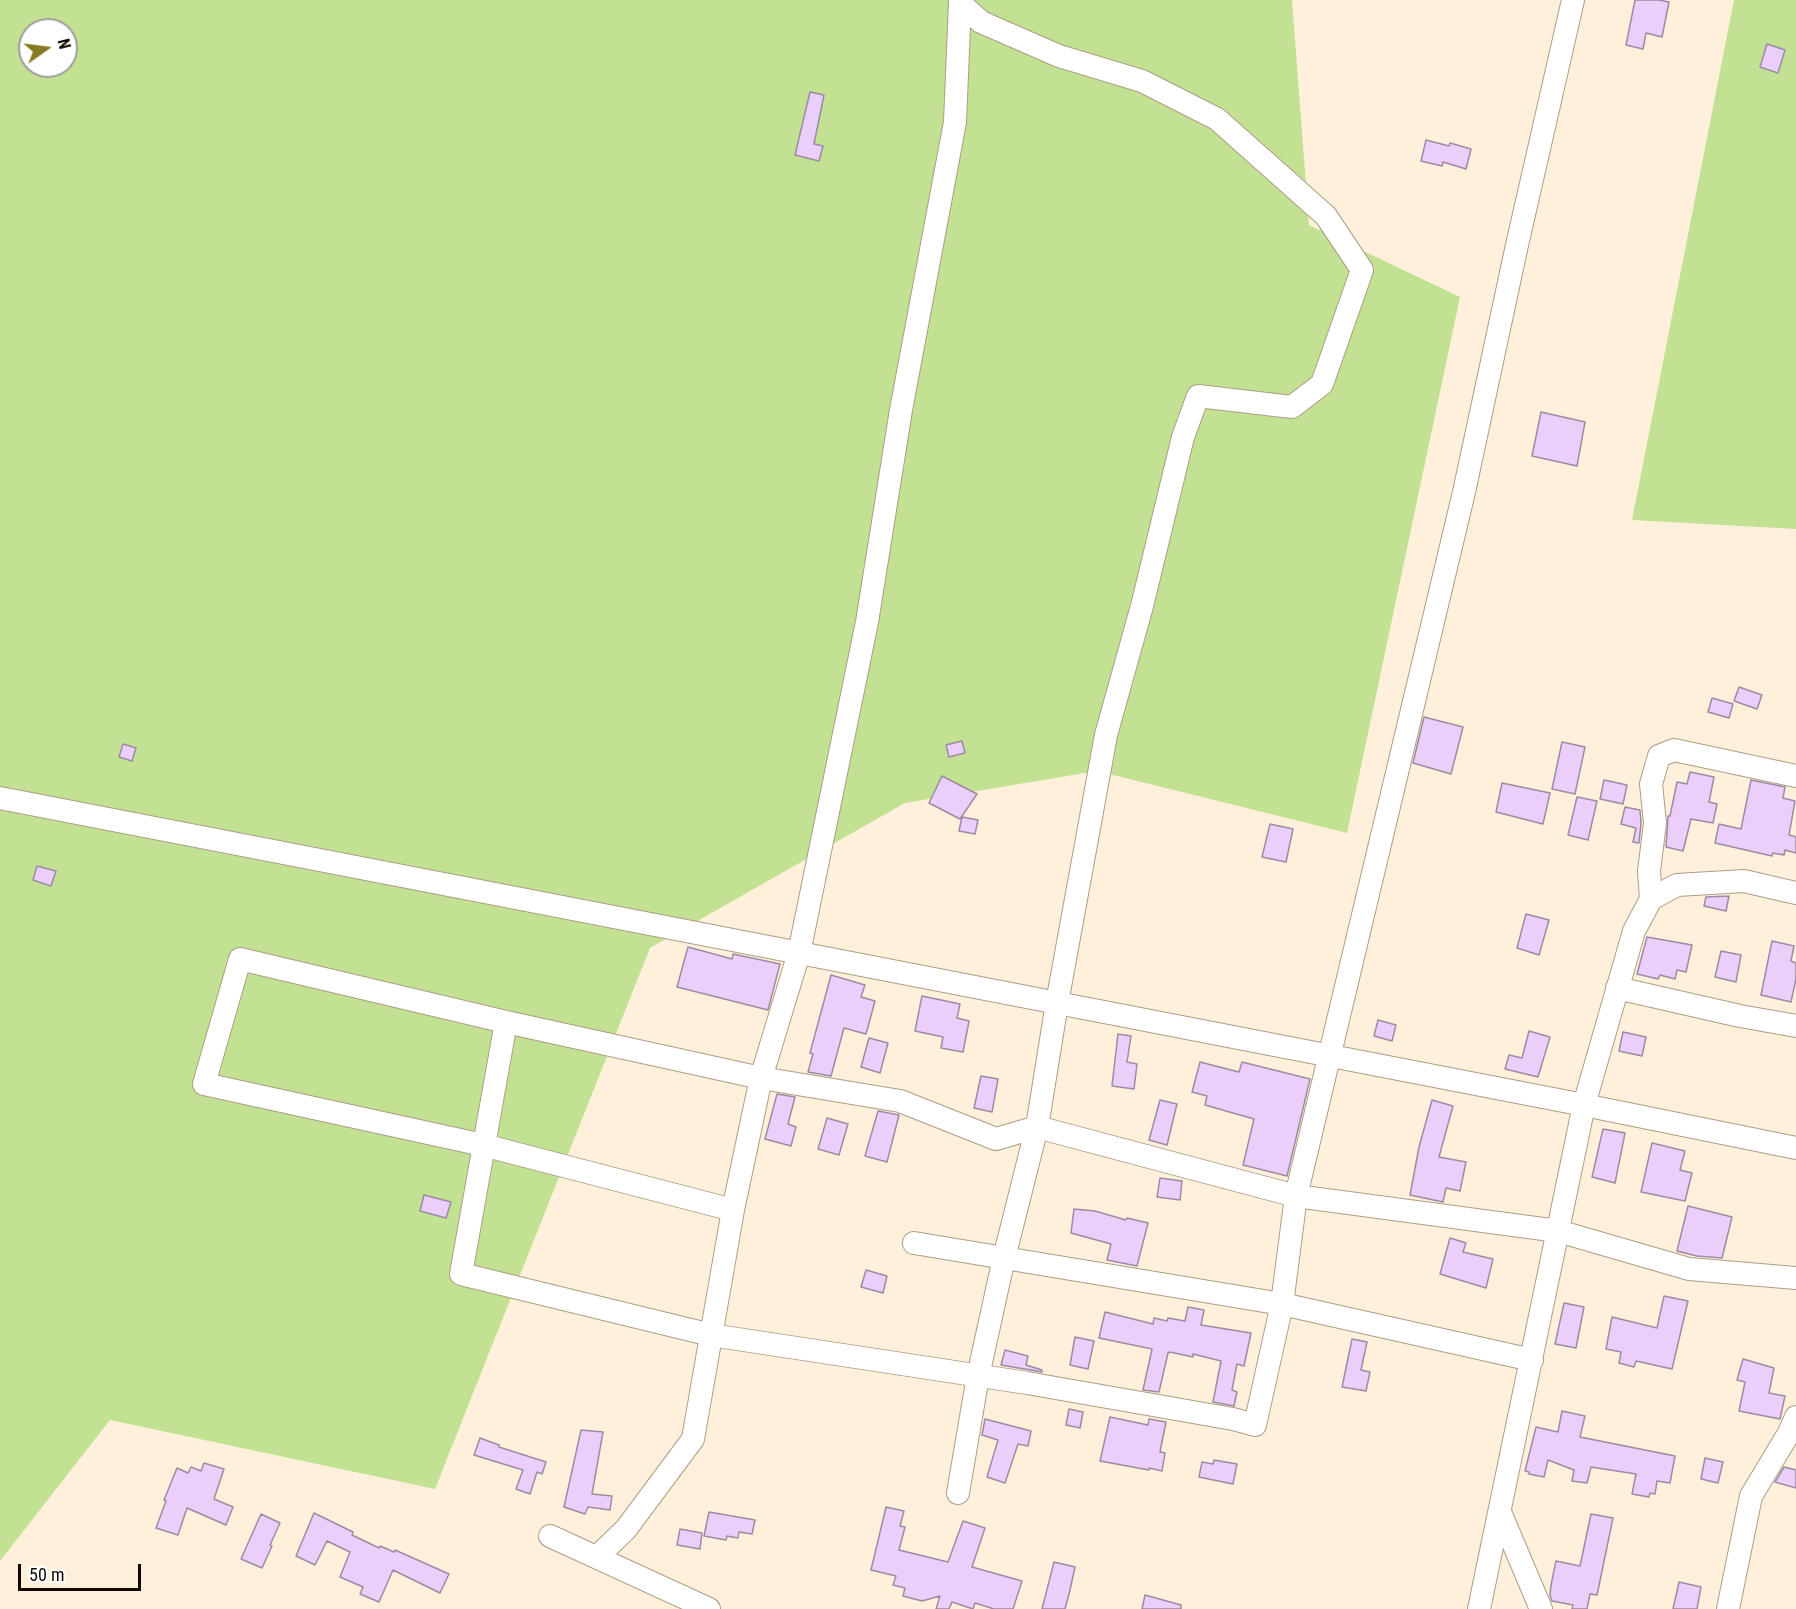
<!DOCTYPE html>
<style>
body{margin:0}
#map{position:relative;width:1796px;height:1609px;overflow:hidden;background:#fff0db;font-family:"Roboto Condensed",sans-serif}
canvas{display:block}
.north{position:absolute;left:18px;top:18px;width:60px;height:60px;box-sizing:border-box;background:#fff;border:2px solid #9f9d9a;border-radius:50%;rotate:76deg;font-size:16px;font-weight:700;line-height:24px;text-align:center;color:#100a03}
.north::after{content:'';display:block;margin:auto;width:21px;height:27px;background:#877b21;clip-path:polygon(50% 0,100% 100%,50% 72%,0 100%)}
.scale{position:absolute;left:18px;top:1564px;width:123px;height:27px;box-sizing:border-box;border:3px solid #100a03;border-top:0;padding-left:8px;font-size:18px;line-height:21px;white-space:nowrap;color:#100a03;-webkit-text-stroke:4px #fff;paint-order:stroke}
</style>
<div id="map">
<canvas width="1796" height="1609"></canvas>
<div class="north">N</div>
<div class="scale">50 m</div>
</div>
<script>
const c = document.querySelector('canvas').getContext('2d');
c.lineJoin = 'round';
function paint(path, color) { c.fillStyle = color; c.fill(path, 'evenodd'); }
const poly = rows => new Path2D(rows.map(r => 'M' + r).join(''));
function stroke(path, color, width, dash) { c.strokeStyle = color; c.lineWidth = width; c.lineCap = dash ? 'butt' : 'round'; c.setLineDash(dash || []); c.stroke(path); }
const green = poly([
 [0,0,1292,0,1309,225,1460,297,1347,833,1097,771,905,803,650,948,435,1489,110,1420,0,1561],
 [30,30,66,30,66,66,30,66],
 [1734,0,1796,0,1796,529,1632,520]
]);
const building = poly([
 [1635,0,1659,0,1669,2,1662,37,1646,33,1643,49,1626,45,1635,0],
 [1767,44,1785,50,1778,73,1760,67,1767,44],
 [810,92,824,95,814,144,823,146,819,161,795,155,810,92],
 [1426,140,1449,146,1450,143,1471,149,1466,169,1443,162,1442,166,1421,161,1426,140],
 [1541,412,1585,422,1577,466,1532,456,1541,412],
 [1739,687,1762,695,1757,709,1734,701,1739,687],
 [1712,698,1733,704,1729,718,1708,712,1712,698],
 [1424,717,1463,727,1451,774,1413,763,1424,717],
 [962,741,965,753,949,757,946,745,962,741],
 [1562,742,1585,747,1575,794,1552,789,1562,742],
 [123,744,136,748,132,761,119,757,123,744],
 [1690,772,1714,777,1709,802,1717,804,1713,823,1691,819,1683,851,1666,847,1668,816,1670,816,1677,782,1687,784,1690,772],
 [942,776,977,794,960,819,929,803,942,776],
 [1604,780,1627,785,1623,804,1600,799,1604,780],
 [1751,780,1785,787,1783,798,1795,801,1789,835,1796,837,1796,853,1785,850,1784,855,1773,853,1772,856,1715,843,1719,824,1741,829,1751,780],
 [1502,783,1550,793,1543,824,1496,812,1502,783],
 [1577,797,1597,801,1588,840,1568,835,1577,797],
 [1625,807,1640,810,1641,823,1639,843,1633,842,1636,828,1621,824,1625,807],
 [962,817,978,820,975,834,959,831,962,817],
 [1270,824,1293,829,1286,862,1262,857,1270,824],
 [37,866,56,871,51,886,33,880,37,866],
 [1729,896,1726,911,1704,906,1706,897,1729,896],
 [1526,914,1549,920,1539,955,1517,948,1526,914],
 [1647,937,1692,945,1686,972,1677,970,1675,979,1660,975,1658,979,1637,974,1647,937],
 [1772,941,1794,946,1791,961,1796,963,1796,979,1791,1002,1761,995,1772,941],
 [688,947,732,959,733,954,780,964,768,1010,677,987,688,947],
 [1721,951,1741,955,1736,982,1715,977,1721,951],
 [831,975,865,985,861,997,875,1001,866,1034,844,1028,831,1076,808,1072,813,1054,810,1053,831,975],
 [922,996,960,1004,957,1018,969,1021,963,1052,941,1048,943,1037,915,1031,922,996],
 [1378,1020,1396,1025,1392,1041,1374,1036,1378,1020],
 [1529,1031,1550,1037,1538,1077,1505,1069,1509,1055,1522,1058,1529,1031],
 [1623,1032,1646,1037,1642,1056,1619,1051,1623,1032],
 [1118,1034,1131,1036,1127,1062,1137,1064,1134,1089,1112,1086,1118,1034],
 [869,1038,888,1043,880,1073,861,1067,869,1038],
 [1200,1062,1239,1072,1242,1062,1310,1079,1287,1176,1243,1165,1254,1119,1205,1105,1207,1096,1192,1092,1200,1062],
 [981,1076,998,1079,992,1112,974,1108,981,1076],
 [777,1094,795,1097,788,1124,796,1127,791,1146,765,1139,777,1094],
 [1160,1100,1177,1104,1167,1145,1149,1140,1160,1100],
 [1432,1100,1453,1106,1439,1157,1466,1162,1460,1191,1446,1188,1443,1202,1410,1195,1419,1147,1432,1100],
 [878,1111,899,1115,887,1162,865,1156,878,1111],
 [827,1118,848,1124,839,1155,818,1149,827,1118],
 [1603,1129,1625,1133,1615,1183,1592,1177,1603,1129],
 [1652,1143,1685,1151,1680,1170,1692,1173,1685,1201,1641,1192,1652,1143],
 [1160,1178,1182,1181,1180,1200,1157,1197,1160,1178],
 [424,1195,451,1202,446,1218,420,1211,424,1195],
 [1688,1206,1732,1217,1722,1258,1697,1256,1677,1251,1688,1206],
 [1074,1209,1095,1211,1126,1220,1127,1218,1148,1223,1137,1266,1107,1260,1111,1244,1071,1233,1074,1209],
 [1450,1238,1466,1243,1463,1252,1493,1259,1486,1288,1440,1274,1450,1238],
 [866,1270,887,1276,883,1293,861,1287,866,1270],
 [1664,1296,1688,1301,1672,1369,1636,1361,1634,1367,1619,1363,1621,1352,1606,1349,1612,1317,1657,1328,1664,1296],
 [1564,1303,1584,1307,1576,1348,1555,1344,1564,1303],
 [1188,1307,1204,1310,1201,1325,1251,1333,1244,1366,1237,1364,1232,1390,1237,1392,1234,1406,1213,1402,1221,1361,1193,1354,1193,1357,1170,1352,1168,1353,1159,1392,1143,1390,1152,1349,1099,1338,1105,1312,1153,1324,1154,1318,1167,1321,1168,1318,1185,1321,1188,1307],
 [1075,1337,1094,1341,1088,1369,1070,1365,1075,1337],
 [1352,1339,1367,1342,1361,1370,1370,1372,1366,1391,1342,1387,1352,1339],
 [1005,1350,1028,1356,1026,1365,1042,1370,1042,1372,1001,1365,1005,1350],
 [1743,1359,1774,1368,1769,1393,1785,1396,1780,1419,1739,1411,1745,1382,1737,1380,1743,1359],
 [1069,1409,1083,1412,1080,1428,1066,1425,1069,1409],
 [1562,1411,1585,1416,1580,1437,1675,1456,1670,1483,1657,1481,1655,1494,1650,1493,1649,1497,1632,1494,1636,1474,1591,1467,1587,1483,1572,1481,1574,1470,1548,1460,1544,1477,1529,1474,1529,1472,1525,1471,1536,1427,1558,1432,1562,1411],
 [1110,1417,1148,1425,1149,1419,1166,1422,1160,1452,1165,1453,1162,1471,1149,1468,1149,1470,1100,1461,1110,1417],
 [985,1419,1031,1431,1028,1446,1018,1444,1005,1483,987,1477,998,1440,982,1435,985,1419],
 [581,1430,603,1432,592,1494,612,1496,610,1510,588,1507,585,1514,564,1507,581,1430],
 [480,1438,499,1445,499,1447,546,1462,542,1474,537,1472,530,1494,516,1489,523,1470,474,1455,480,1438],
 [1705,1458,1723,1462,1718,1483,1701,1479,1705,1458],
 [1214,1460,1237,1464,1233,1484,1199,1477,1202,1462,1213,1464,1214,1460],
 [204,1463,224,1469,214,1499,233,1507,226,1525,187,1508,178,1535,156,1528,166,1501,164,1500,177,1468,188,1473,191,1467,201,1471,204,1463],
 [1784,1467,1796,1470,1796,1488,1775,1482,1784,1467],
 [886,1507,904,1511,900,1526,905,1527,899,1550,948,1562,963,1521,985,1528,972,1567,1022,1581,1013,1609,994,1609,975,1603,973,1609,952,1602,949,1609,936,1609,940,1596,922,1601,903,1596,905,1588,893,1585,896,1576,871,1570,886,1507],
 [709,1512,755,1520,752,1534,739,1532,738,1538,727,1536,726,1540,704,1536,709,1512],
 [314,1513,353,1532,352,1535,379,1548,380,1546,394,1552,395,1550,449,1574,440,1593,393,1570,379,1602,360,1594,363,1587,340,1577,350,1552,327,1541,315,1565,296,1556,314,1513],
 [261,1514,280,1523,270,1545,272,1546,262,1568,241,1559,261,1514],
 [1591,1514,1613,1518,1601,1576,1597,1595,1590,1594,1587,1609,1572,1609,1573,1605,1552,1601,1550,1595,1551,1585,1556,1561,1580,1566,1591,1514],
 [680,1529,702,1533,700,1549,677,1545,680,1529],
 [1054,1562,1075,1567,1070,1590,1065,1609,1042,1609,1054,1562],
 [1679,1582,1701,1587,1697,1609,1673,1609,1679,1582],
 [1145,1595,1181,1605,1181,1609,1142,1609,1145,1595]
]);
const minor = poly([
 [0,798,1584,1105,1796,1148],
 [1651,899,1649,871,1655,823,1651,784,1659,756,1674,750,1796,776],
 [1617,988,1740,1016,1796,1026],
 [506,1022,461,1274,711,1335,1027,1383,1233,1419,1255,1425,1282,1304,1296,1196,1464,492,1517,245,1573,0],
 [733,1210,483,1145,204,1084,240,959,506,1022,761,1078,900,1101,996,1139,1037,1127,1296,1196,1558,1231,1689,1269,1796,1278],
 [914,1243,1282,1304,1532,1360],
 [958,1493,978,1376,1004,1258,1037,1127,1057,1003,1106,735,1142,606,1183,437,1198,396,1292,407,1322,384,1362,270,1326,216,1217,119,1142,81,1059,56,981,22,960,3],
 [1500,1512,1541,1609],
 [550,1536,709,1609],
 [597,1557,626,1529,693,1439,733,1210,761,1078,799,953,867,622,901,410,955,122,960,3],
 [1479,1609,1584,1105,1634,931,1651,899,1677,885,1744,881,1796,893],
 [1728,1609,1751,1496,1789,1433,1796,1417]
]);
paint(green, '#c2e193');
paint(building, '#eccefa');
stroke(building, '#9b8ba3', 1.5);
stroke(minor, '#ae9d85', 24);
stroke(minor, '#fff', 22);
</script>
